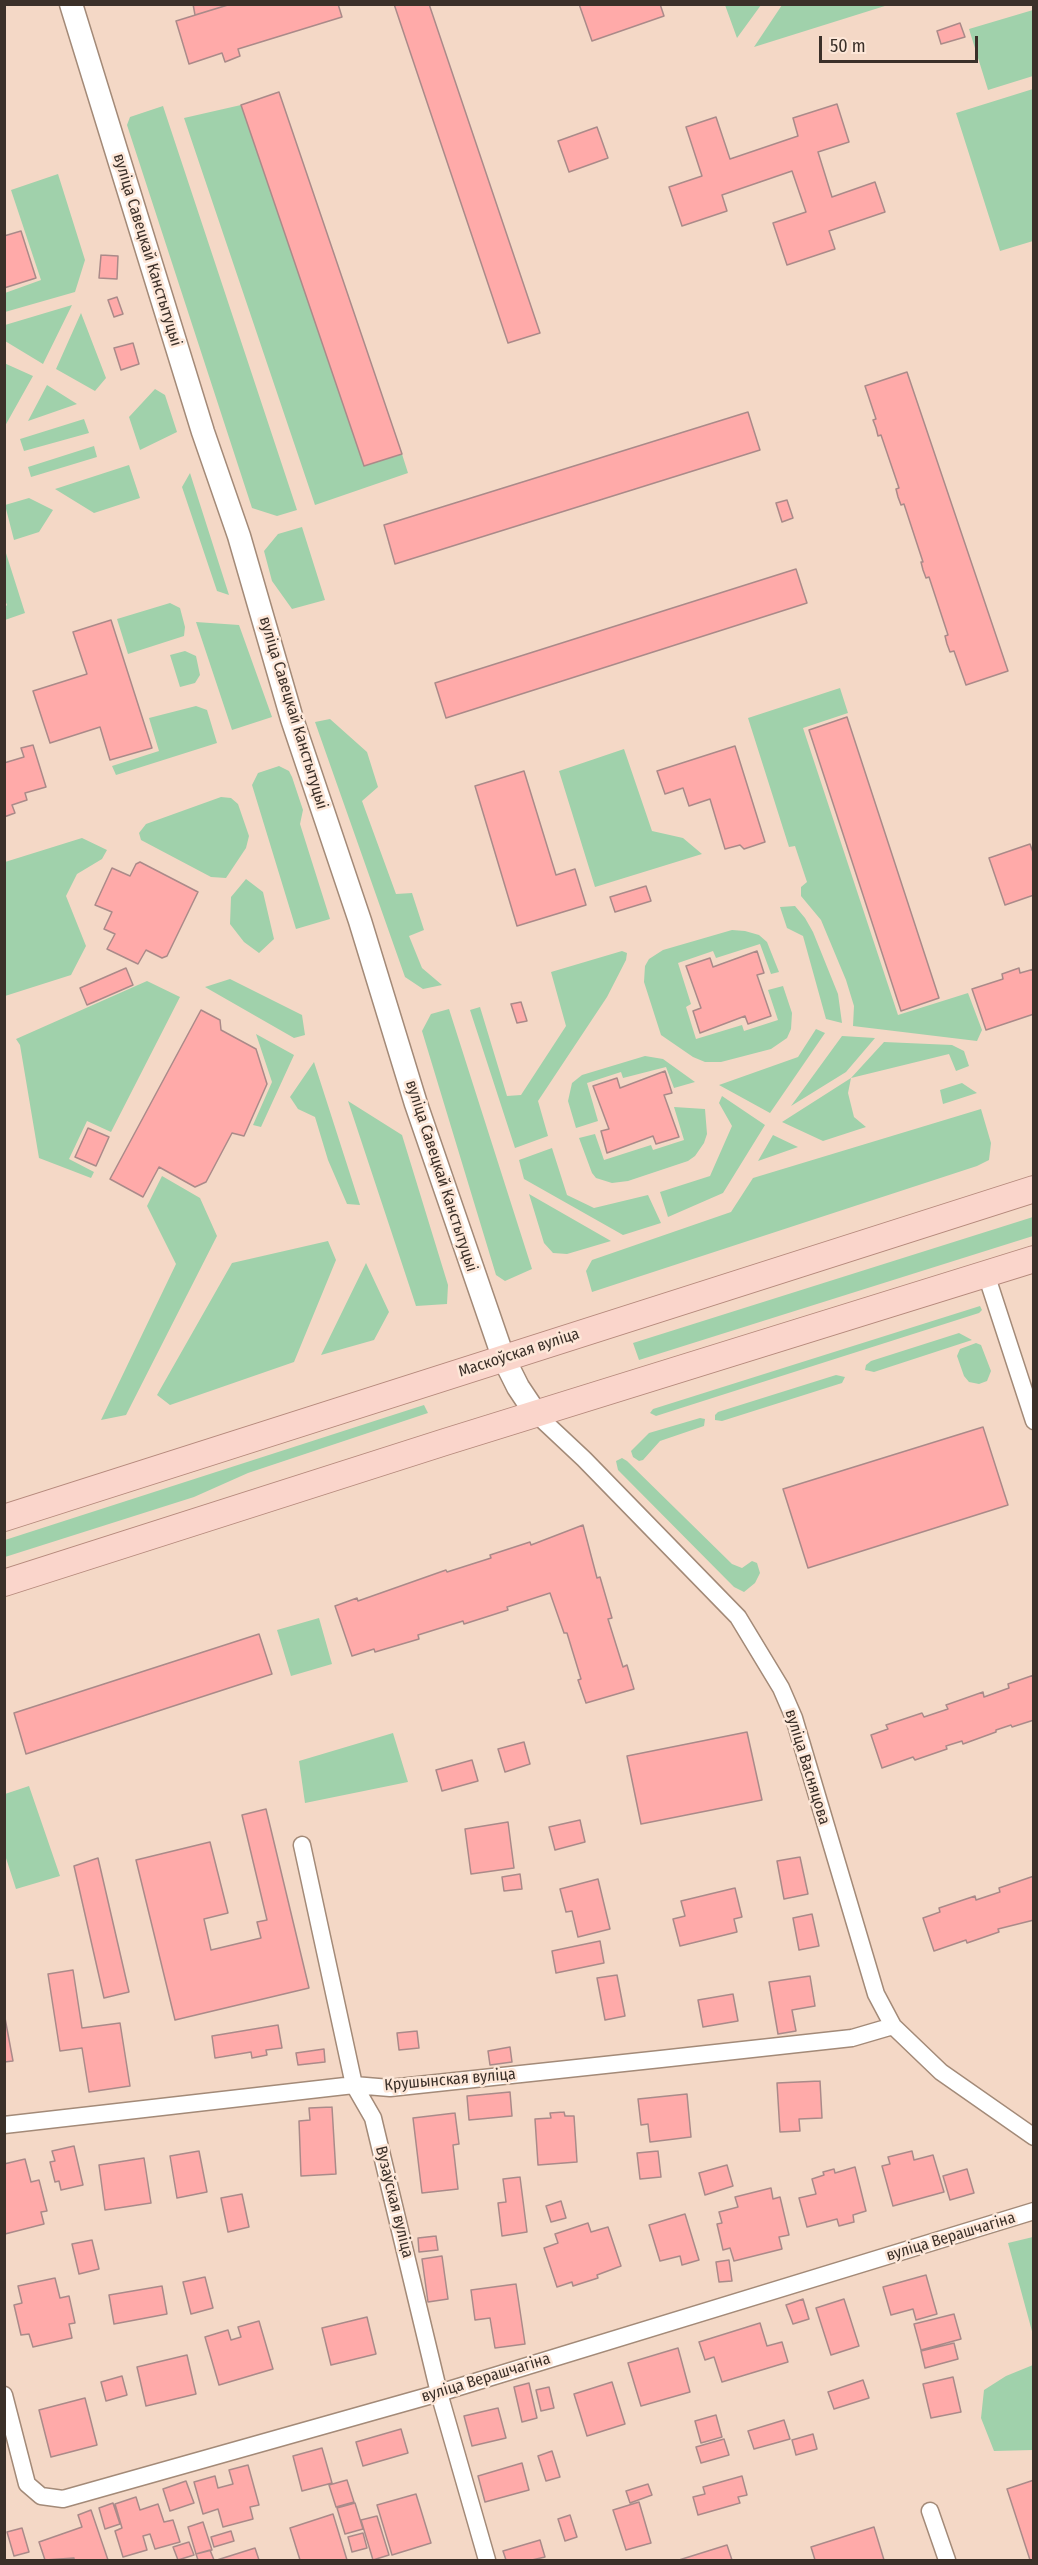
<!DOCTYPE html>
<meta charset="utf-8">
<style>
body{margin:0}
#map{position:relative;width:1038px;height:2565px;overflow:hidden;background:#f4d8c6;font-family:"Fira Sans Condensed",sans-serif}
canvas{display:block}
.frame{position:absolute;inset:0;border:6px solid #3b3029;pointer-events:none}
.scale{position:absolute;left:819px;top:36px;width:159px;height:27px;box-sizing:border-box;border:3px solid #3b3029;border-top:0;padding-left:8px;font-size:18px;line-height:21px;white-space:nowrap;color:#3b3029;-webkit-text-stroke:4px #fde7d8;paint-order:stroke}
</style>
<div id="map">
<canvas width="1038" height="2565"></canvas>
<div class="frame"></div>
<div class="scale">50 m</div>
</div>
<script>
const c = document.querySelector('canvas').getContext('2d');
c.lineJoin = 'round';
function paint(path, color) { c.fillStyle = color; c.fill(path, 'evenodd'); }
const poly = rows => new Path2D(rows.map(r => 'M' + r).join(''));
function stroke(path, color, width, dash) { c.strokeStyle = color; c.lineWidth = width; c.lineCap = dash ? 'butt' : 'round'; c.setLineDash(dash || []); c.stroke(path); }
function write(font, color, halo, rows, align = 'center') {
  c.font = font + ' "Fira Sans Condensed",sans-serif'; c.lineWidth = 5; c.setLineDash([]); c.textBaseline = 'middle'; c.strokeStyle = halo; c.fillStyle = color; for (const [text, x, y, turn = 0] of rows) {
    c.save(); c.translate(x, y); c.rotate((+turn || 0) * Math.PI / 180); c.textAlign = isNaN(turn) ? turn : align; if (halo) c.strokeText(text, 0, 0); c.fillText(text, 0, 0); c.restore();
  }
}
const green = poly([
 [725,5,761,5,737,38],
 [782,5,782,4,888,5,754,47],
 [1033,10,1033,76,988,90,969,29],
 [1033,89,1033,241,1000,251,956,113],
 [241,105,364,466,402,454,408,473,315,505,184,118],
 [163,106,297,510,277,516,252,508,127,125,130,117],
 [58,174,85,260,75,292,5,312,5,293,41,280,11,190],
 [72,305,43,364,5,341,5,325],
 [81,313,106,378,95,391,56,369],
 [4,363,33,376,5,426,4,426],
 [47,385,77,404,28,421],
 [155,389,165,395,177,432,140,450,129,417],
 [84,419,89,433,24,451,20,439],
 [94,446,97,457,31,477,28,467],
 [129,465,140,498,94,513,55,489],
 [190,473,229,595,217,591,182,487],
 [29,498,53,510,39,532,14,540,5,505],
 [302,527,325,600,292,609,272,581,264,551,278,534],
 [5,550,25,613,5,620,5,607,7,605,4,598],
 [170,603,180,608,185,627,184,636,128,654,117,619],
 [196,622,239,625,272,717,232,730],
 [185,651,196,656,200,675,195,683,180,687,170,655],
 [840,688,848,713,803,728,898,1015,968,993,982,1030,977,1041,853,1026,854,1006,846,980,821,920,801,896,801,887,807,882,795,846,789,847,748,718],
 [196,706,207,710,217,743,116,775,112,766,159,751,149,718],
 [330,719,367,752,378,787,362,801,396,894,412,893,424,930,409,936,422,968,442,985,423,989,405,977,315,722],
 [624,749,652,831,683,838,702,854,595,887,559,771],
 [279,766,289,771,292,777,303,810,300,824,330,919,296,929,252,785,258,773],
 [221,797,231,798,238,804,249,836,246,848,226,878,211,877,141,840,139,833,146,824],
 [82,838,107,850,102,859,77,874,66,896,86,946,71,975,5,996,5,862],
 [246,879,263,892,274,939,259,953,244,942,230,924,231,897],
 [795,906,805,918,813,932,838,994,842,1023,826,1019,803,936,787,928,780,907],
 [732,930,745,931,759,935,767,942,779,972,771,974,760,944,716,958,713,951,678,963,691,1004,686,1007,696,1039,742,1025,744,1031,778,1020,768,990,783,986,792,1013,791,1029,787,1038,771,1049,721,1062,705,1062,693,1057,661,1035,644,982,645,966,649,959,663,950],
 [622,951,627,953,626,960,607,997,538,1101,548,1136,515,1148,470,1010,480,1007,507,1096,521,1095,566,1026,551,972],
 [230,979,302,1015,305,1035,294,1038,205,987],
 [147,981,180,997,111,1132,87,1121,69,1159,94,1172,91,1178,39,1158,20,1045,16,1039],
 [449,1009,532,1269,505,1281,496,1275,422,1031,431,1014],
 [816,1029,825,1033,770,1113,719,1085,798,1057],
 [256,1034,294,1055,261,1127,253,1125,272,1082],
 [842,1036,875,1038,846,1072,791,1106],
 [884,1042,952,1045,964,1051,969,1066,956,1071,949,1054,851,1078,848,1093,854,1117,866,1127,823,1141,782,1122,851,1078],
 [645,1056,663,1059,695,1082,674,1088,666,1067,623,1078,621,1072,587,1083,598,1121,576,1128,568,1101,572,1083,582,1075],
 [314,1062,360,1205,347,1204,328,1160,315,1117,298,1109,290,1097],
 [962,1083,977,1093,943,1104,940,1090],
 [722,1096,765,1125,723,1193,668,1217,660,1192,710,1176,732,1126,719,1103],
 [348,1101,402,1135,448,1285,447,1304,416,1306],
 [674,1107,705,1109,707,1134,704,1143,695,1156,688,1161,628,1181,612,1183,596,1178,592,1173,579,1138,595,1134,604,1160,651,1145,653,1150,684,1140],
 [981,1109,991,1143,989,1160,977,1166,592,1292,586,1271,592,1260,731,1212,753,1178],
 [773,1135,798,1147,758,1161],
 [552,1148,567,1195,594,1208,648,1195,661,1223,623,1235,524,1179,519,1160],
 [162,1176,200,1198,217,1236,126,1415,101,1420,176,1264,147,1206],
 [529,1194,611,1241,567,1254,553,1253,544,1243],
 [1033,1217,1033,1236,639,1360,633,1343],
 [328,1241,336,1260,294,1362,170,1405,157,1395,232,1263],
 [366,1263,389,1312,374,1340,321,1355],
 [980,1306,982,1310,979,1313,656,1416,650,1413,653,1409],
 [959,1333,972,1340,874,1372,865,1370,866,1365,871,1361],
 [976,1343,981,1345,991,1371,987,1381,979,1384,969,1382,964,1376,957,1356,960,1349],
 [836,1375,845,1377,842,1383,722,1421,715,1420,715,1415,718,1412],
 [424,1405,428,1413,248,1473,194,1497,5,1557,5,1540],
 [700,1418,705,1419,704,1426,660,1441,643,1460,639,1461,633,1457,631,1451,649,1433],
 [622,1458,627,1461,732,1564,742,1568,752,1561,757,1563,760,1573,755,1583,744,1592,734,1587,618,1470,616,1461],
 [319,1618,332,1664,291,1676,277,1630],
 [393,1733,408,1782,305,1803,299,1761],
 [29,1786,60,1876,16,1889,5,1855,5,1794],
 [1033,2237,1034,2237,1033,2335,1008,2243],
 [1033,2365,1033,2450,994,2451,981,2418,984,2390,1006,2376]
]);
const building = poly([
 [193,4,231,4,195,15,193,4],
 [231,4,338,4,342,17,238,49,240,56,225,62,222,53,189,64,176,21,231,4],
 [394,4,429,4,540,333,508,343,394,4],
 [579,4,660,4,664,16,592,41,579,4],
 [960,23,965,37,941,44,937,31,960,23],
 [279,92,402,454,364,466,241,105,279,92],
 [837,104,849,142,818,152,832,197,875,182,885,212,829,231,835,249,787,265,773,223,806,212,792,171,722,195,727,211,682,226,669,187,702,176,686,127,716,117,730,159,798,136,793,118,837,104],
 [597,127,608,158,569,172,558,141,597,127],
 [21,231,36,278,4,288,4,236,21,231],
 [101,255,118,256,117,279,99,278,101,255],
 [117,297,123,314,114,317,108,300,117,297],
 [133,343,139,364,121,370,114,348,133,343],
 [907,372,1008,671,966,685,954,651,950,652,947,644,945,636,948,635,929,577,926,578,923,570,921,562,923,562,904,504,901,505,898,497,896,489,899,488,881,435,878,436,876,428,873,420,876,419,865,386,907,372],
 [748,412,760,450,395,564,384,525,748,412],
 [787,500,793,518,782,522,776,503,787,500],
 [796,569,807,603,446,718,435,683,796,569],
 [111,620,152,748,110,760,100,727,50,743,33,691,87,674,73,632,111,620],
 [847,717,939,998,901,1011,809,730,847,717],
 [33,745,46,787,25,793,27,800,12,805,15,813,4,817,4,763,24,757,21,748,33,745],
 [735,746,765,842,744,849,740,845,725,849,710,799,689,806,683,788,665,794,657,771,735,746],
 [524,771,556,875,575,869,586,905,517,926,475,786,524,771],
 [1030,844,1034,855,1034,895,1005,905,989,858,1030,844],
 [140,862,198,892,167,956,162,958,146,950,138,964,107,949,115,934,104,929,112,912,95,905,112,868,130,876,136,864,140,862],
 [646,886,651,901,615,912,610,897,646,886],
 [757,951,764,973,757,975,771,1016,748,1024,745,1016,700,1033,693,1011,701,1008,686,966,710,958,713,967,757,951],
 [126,968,133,985,87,1005,80,988,126,968],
 [1019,968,1020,973,1034,969,1034,1014,986,1030,972,989,1003,979,1002,974,1019,968],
 [521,1002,527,1021,517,1023,511,1004,521,1002],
 [201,1010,220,1020,221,1030,256,1049,267,1084,244,1136,232,1133,206,1182,195,1187,159,1167,143,1197,110,1179,201,1010],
 [665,1071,672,1093,664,1095,679,1137,656,1144,653,1136,607,1153,601,1131,609,1129,593,1086,617,1078,620,1088,665,1071],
 [88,1128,109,1137,96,1166,75,1157,88,1128],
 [983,1427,1008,1505,808,1568,783,1489,983,1427],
 [583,1525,597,1578,600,1577,612,1618,608,1619,623,1667,627,1665,634,1689,586,1703,578,1680,581,1679,567,1633,564,1633,550,1593,507,1607,508,1610,464,1624,463,1621,418,1635,419,1639,375,1652,374,1649,352,1656,335,1606,357,1598,358,1601,446,1570,447,1572,491,1558,490,1555,530,1542,531,1545,583,1525],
 [259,1634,272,1674,26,1754,14,1713,259,1634],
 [1034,1675,1034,1720,1012,1727,1011,1725,996,1730,996,1732,963,1744,962,1741,946,1746,947,1749,915,1760,913,1757,882,1768,871,1735,888,1729,886,1725,922,1713,924,1717,948,1709,946,1705,983,1692,984,1697,1009,1688,1008,1684,1034,1675],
 [747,1732,762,1800,641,1824,627,1756,747,1732],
 [524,1742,530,1764,505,1772,498,1749,524,1742],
 [472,1760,478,1781,442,1791,436,1770,472,1760],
 [266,1809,309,1988,175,2020,136,1860,210,1842,228,1913,204,1919,211,1950,261,1938,257,1922,267,1920,242,1815,266,1809],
 [580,1820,585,1842,555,1850,549,1827,580,1820],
 [508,1822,514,1868,471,1874,465,1829,508,1822],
 [800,1857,808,1894,784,1899,777,1861,800,1857],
 [98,1858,129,1992,104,1998,74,1866,98,1858],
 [520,1874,522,1889,504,1891,502,1877,520,1874],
 [1034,1876,1034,1920,998,1929,999,1932,967,1943,966,1940,934,1951,923,1918,940,1912,939,1908,975,1896,976,1900,1000,1892,999,1888,1034,1876],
 [598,1879,610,1929,578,1937,572,1911,566,1912,560,1889,598,1879],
 [735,1888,742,1917,734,1919,737,1932,680,1946,673,1919,685,1916,681,1901,735,1888],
 [812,1914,819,1946,799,1950,793,1918,812,1914],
 [600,1941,604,1963,556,1973,552,1951,600,1941],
 [73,1970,82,2028,120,2023,130,2086,89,2092,82,2048,60,2051,48,1974,73,1970],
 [617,1975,625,2016,605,2020,597,1978,617,1975],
 [810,1976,815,2006,792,2010,796,2031,778,2034,769,1982,810,1976],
 [733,1994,738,2021,703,2027,698,2000,733,1994],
 [5,2018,13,2061,4,2062,4,2019,5,2018],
 [278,2025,282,2048,266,2050,267,2055,252,2058,251,2052,215,2058,212,2036,278,2025],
 [417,2031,419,2048,399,2050,397,2033,417,2031],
 [510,2047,512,2062,490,2065,488,2051,510,2047],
 [324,2049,325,2062,298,2065,296,2053,324,2049],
 [820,2081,822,2118,799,2119,800,2131,780,2132,777,2083,820,2081],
 [510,2092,512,2116,469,2120,467,2096,510,2092],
 [687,2094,691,2137,650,2142,648,2124,641,2125,638,2099,687,2094],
 [332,2107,336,2174,301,2176,299,2121,310,2120,309,2108,332,2107],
 [564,2112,565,2116,574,2116,577,2162,538,2165,535,2119,551,2118,550,2113,564,2112],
 [455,2113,459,2144,453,2145,458,2189,422,2193,413,2118,455,2113],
 [74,2146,83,2185,61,2190,59,2181,55,2182,50,2162,55,2161,52,2151,74,2146],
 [199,2151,207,2192,177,2198,170,2156,199,2151],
 [658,2151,661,2177,640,2179,637,2153,658,2151],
 [912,2151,914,2160,933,2155,944,2192,893,2206,882,2166,890,2164,888,2157,912,2151],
 [144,2158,151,2203,105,2210,99,2165,144,2158],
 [25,2159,31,2182,39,2180,47,2211,41,2212,44,2224,5,2234,4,2164,25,2159],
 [727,2165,733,2186,705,2195,699,2173,727,2165],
 [855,2167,866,2211,853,2215,854,2222,839,2226,837,2219,807,2227,799,2198,816,2194,812,2179,824,2175,823,2172,834,2169,835,2173,855,2167],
 [967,2169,974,2193,950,2200,943,2176,967,2169],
 [520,2177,527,2232,502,2236,498,2203,506,2202,503,2179,520,2177],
 [771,2188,773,2199,780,2197,789,2235,779,2237,782,2249,734,2261,730,2248,723,2250,717,2224,722,2223,719,2212,738,2207,735,2197,771,2188],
 [242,2194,249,2227,228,2232,221,2198,242,2194],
 [561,2201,566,2218,551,2222,546,2206,561,2201],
 [685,2214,699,2260,682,2265,680,2256,660,2261,649,2225,685,2214],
 [588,2223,591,2232,608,2227,621,2266,597,2275,598,2278,573,2286,572,2282,557,2287,544,2248,558,2243,555,2234,588,2223],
 [436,2236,438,2250,419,2252,418,2238,436,2236],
 [92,2240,99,2269,79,2274,72,2244,92,2240],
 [442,2256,448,2299,428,2302,422,2259,442,2256],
 [729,2260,732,2281,719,2282,716,2262,729,2260],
 [926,2275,937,2314,916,2320,913,2309,891,2315,883,2287,926,2275],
 [205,2277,213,2308,191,2314,183,2282,205,2277],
 [55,2278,60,2298,69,2296,75,2323,69,2324,72,2338,33,2347,29,2334,21,2335,14,2305,22,2303,18,2286,55,2278],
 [516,2284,525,2344,495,2348,490,2318,475,2320,471,2290,516,2284],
 [162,2286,167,2314,114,2324,109,2295,162,2286],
 [803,2299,809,2319,793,2324,786,2305,803,2299],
 [844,2299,859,2346,831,2355,816,2308,844,2299],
 [954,2314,961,2339,921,2350,914,2324,954,2314],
 [367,2317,376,2354,331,2365,322,2328,367,2317],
 [259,2321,273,2369,219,2385,205,2337,228,2330,231,2340,241,2337,238,2327,259,2321],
 [760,2323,767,2346,782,2342,788,2362,722,2382,714,2357,705,2360,699,2342,760,2323],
 [954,2343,958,2359,925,2368,921,2351,954,2343],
 [678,2348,690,2392,641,2406,628,2363,678,2348],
 [187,2355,196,2394,146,2406,137,2367,187,2355],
 [122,2376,127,2395,106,2401,101,2382,122,2376],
 [953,2377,961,2412,931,2418,923,2384,953,2377],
 [863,2380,869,2398,834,2409,828,2392,863,2380],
 [612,2382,625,2424,587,2436,574,2394,612,2382],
 [529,2383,537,2418,522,2422,514,2387,529,2383],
 [549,2387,554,2408,541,2411,536,2390,549,2387],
 [85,2398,97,2445,51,2457,39,2410,85,2398],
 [498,2408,506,2438,472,2446,464,2416,498,2408],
 [716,2415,722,2437,701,2443,695,2421,716,2415],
 [784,2420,790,2439,754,2449,748,2431,784,2420],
 [401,2429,408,2453,363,2466,356,2442,401,2429],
 [813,2434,817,2449,796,2455,792,2440,813,2434],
 [724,2439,729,2455,701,2463,696,2447,724,2439],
 [322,2448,332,2483,302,2491,293,2456,322,2448],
 [552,2451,560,2477,546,2481,538,2456,552,2451],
 [522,2463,529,2490,485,2502,478,2476,522,2463],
 [248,2465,259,2505,250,2507,253,2519,223,2527,218,2509,203,2514,194,2482,215,2476,218,2488,233,2484,229,2470,248,2465],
 [742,2476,747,2495,738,2497,740,2503,698,2515,693,2497,705,2494,703,2487,742,2476],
 [347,2480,354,2502,336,2507,329,2485,347,2480],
 [1034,2480,1034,2560,1030,2560,1007,2489,1034,2480],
 [186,2481,194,2503,170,2511,163,2489,186,2481],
 [648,2484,652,2495,630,2503,626,2491,648,2484],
 [416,2494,431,2543,392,2555,377,2505,416,2494],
 [136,2497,140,2510,158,2504,164,2522,173,2520,180,2542,155,2549,150,2534,143,2536,147,2550,123,2557,115,2531,122,2528,115,2504,136,2497],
 [639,2502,651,2543,626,2550,613,2510,639,2502],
 [113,2503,120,2524,105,2529,99,2508,113,2503],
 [355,2503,363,2529,345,2534,337,2508,355,2503],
 [91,2510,108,2560,74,2560,74,2558,45,2560,39,2542,82,2527,78,2515,91,2510],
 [333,2514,347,2560,300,2560,290,2528,333,2514],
 [570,2515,577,2537,565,2541,558,2519,570,2515],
 [377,2516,389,2555,373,2560,361,2520,377,2516],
 [203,2522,212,2550,196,2554,188,2527,203,2522],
 [874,2527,884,2560,815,2560,811,2547,874,2527],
 [22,2528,29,2552,14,2556,7,2532,22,2528],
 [231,2531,234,2541,214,2547,211,2537,231,2531],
 [363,2533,367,2548,352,2552,348,2537,363,2533],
 [540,2540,545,2557,532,2560,506,2560,503,2551,540,2540],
 [189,2542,194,2555,178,2560,173,2547,189,2542],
 [727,2545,732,2560,679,2560,727,2545],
 [255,2548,259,2560,217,2560,255,2548],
 [210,2550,214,2560,198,2560,196,2554,210,2550]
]);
const street = poly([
 [986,1274,1034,1421],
 [536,1414,584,1459,738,1617,781,1688,794,1718,876,1994,893,2026,941,2072,1034,2137],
 [302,1845,354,2085,373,2118,439,2393,487,2560],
 [4,2125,354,2085,390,2088,661,2059,852,2038,893,2026],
 [4,2395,27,2484,41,2496,63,2499,439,2393,1034,2211],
 [930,2511,947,2560]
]);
const secondary = poly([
 [71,4,203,432,239,536,292,719,360,921,416,1104,503,1357,518,1387,536,1414]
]);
const primary = poly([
 [4,1518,1034,1189],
 [4,1583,445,1442,1034,1259]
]);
const streetNames = [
 ["вуліца Савецкай Канстытуцыі",147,250,73],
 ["вуліца Савецкай Канстытуцыі",293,713,73],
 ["вуліца Савецкай Канстытуцыі",441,1176,72],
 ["Маскоўская вуліца",519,1353,-18],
 ["вуліца Васняцова",807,1767,73],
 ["Крушынская вуліца",450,2080,-5],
 ["Вузаўская вуліца",394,2202,76],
 ["вуліца Верашчагіна",951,2237,-17],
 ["вуліца Верашчагіна",486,2378,-17]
];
paint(green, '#a0d1ab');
paint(building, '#ffaaa9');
stroke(building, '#aa8a89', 1.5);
stroke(street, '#a38a78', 19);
stroke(secondary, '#a38a78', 25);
stroke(primary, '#b5897c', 28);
stroke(street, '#fff', 16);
stroke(secondary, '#fff', 22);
stroke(primary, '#fad5cb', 26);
write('16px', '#3b3029', '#fde7d8', streetNames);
</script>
